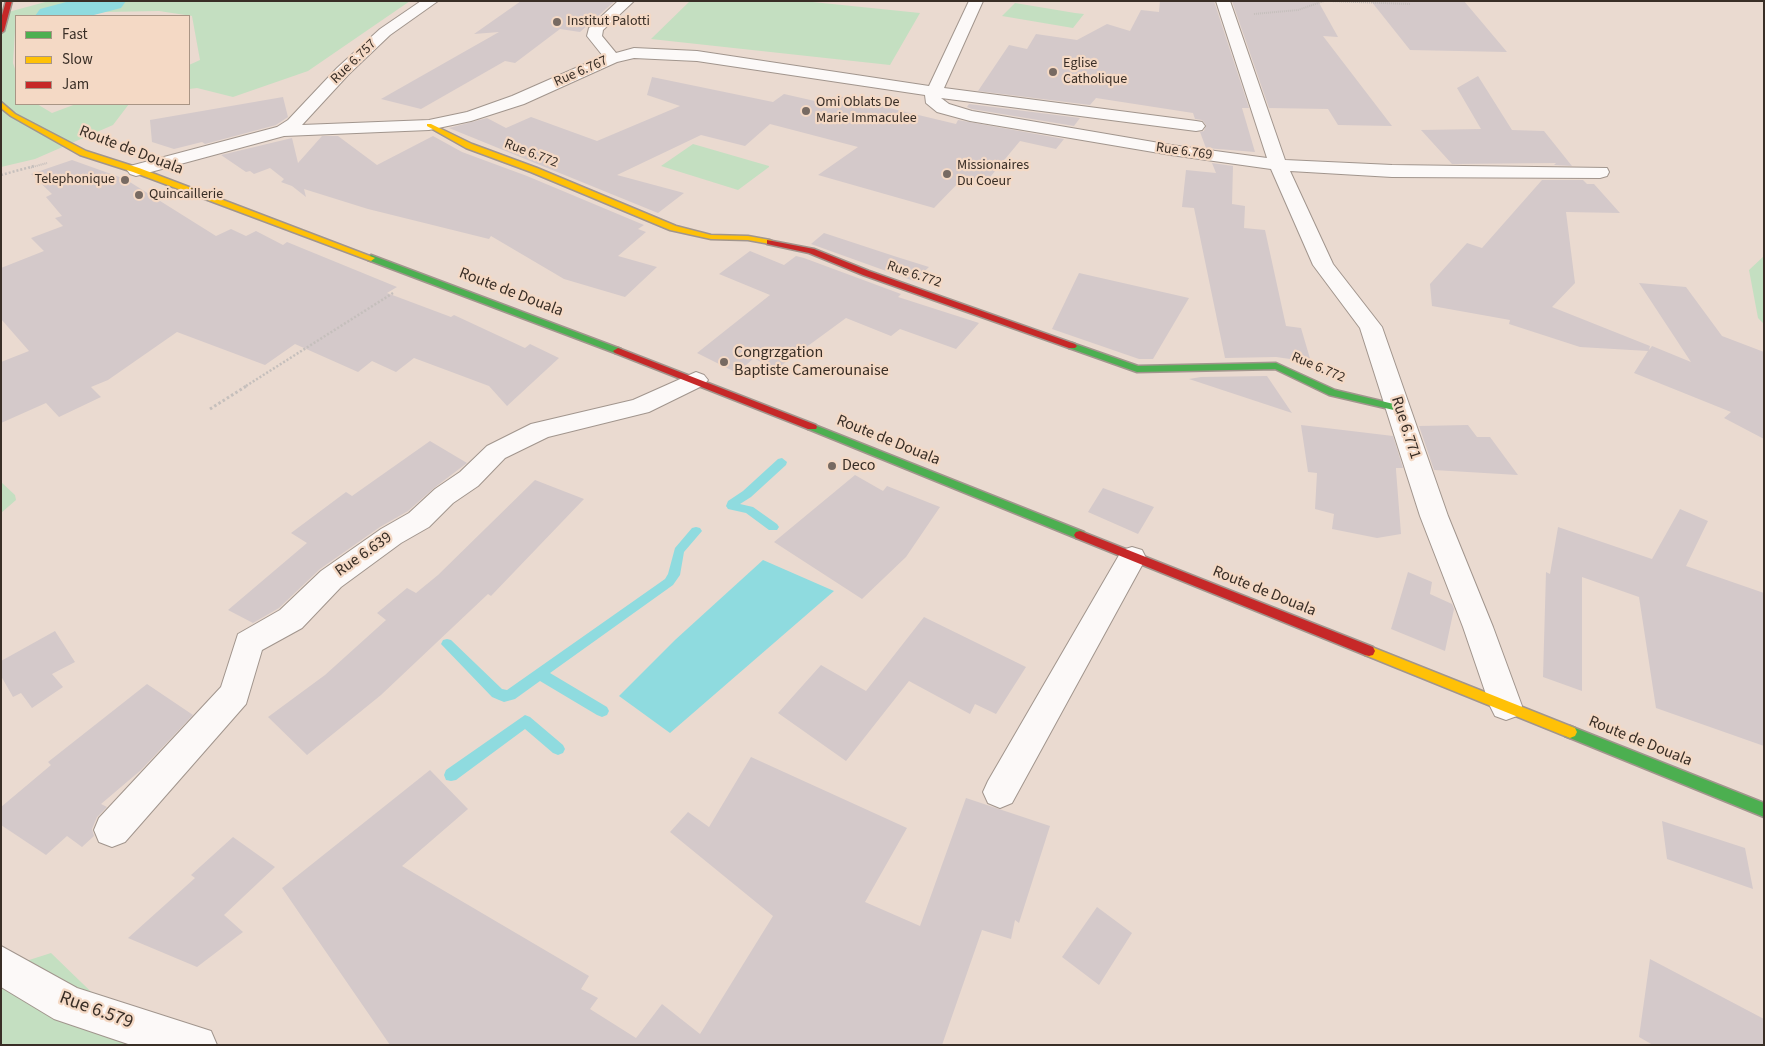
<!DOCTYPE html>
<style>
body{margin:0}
#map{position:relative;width:1765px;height:1046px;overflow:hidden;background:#eadad0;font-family:"Source Sans 3",sans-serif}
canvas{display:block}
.frame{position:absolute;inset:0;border:2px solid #392e26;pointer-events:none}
.legend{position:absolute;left:15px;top:15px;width:175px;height:90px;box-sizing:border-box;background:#f4d9c5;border:1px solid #a99585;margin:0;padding:6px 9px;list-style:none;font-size:15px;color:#392e26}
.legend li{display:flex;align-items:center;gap:10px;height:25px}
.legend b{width:25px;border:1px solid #a99585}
</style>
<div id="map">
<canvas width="1765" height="1046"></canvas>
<div class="frame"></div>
<ul class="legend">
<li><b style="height:6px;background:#4caf50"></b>Fast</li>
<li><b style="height:6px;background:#ffc107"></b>Slow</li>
<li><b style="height:6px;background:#c62828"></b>Jam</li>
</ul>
</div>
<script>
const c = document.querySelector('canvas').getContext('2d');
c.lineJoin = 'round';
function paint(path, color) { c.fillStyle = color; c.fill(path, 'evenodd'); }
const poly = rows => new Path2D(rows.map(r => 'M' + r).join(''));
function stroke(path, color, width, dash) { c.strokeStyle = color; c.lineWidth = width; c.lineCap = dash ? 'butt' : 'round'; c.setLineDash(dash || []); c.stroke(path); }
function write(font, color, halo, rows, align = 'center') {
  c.font = font + ' "Source Sans 3",sans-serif'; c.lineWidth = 4.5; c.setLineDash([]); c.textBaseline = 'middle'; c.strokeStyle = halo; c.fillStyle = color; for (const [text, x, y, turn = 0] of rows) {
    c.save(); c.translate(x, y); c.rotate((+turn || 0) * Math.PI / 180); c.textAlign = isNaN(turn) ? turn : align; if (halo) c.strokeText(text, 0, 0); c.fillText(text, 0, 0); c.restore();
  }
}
const green = poly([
 [49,1,410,1,308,71,233,97,197,88,189,89,189,65,200,60,192,16,159,11,105,12,82,16,16,16,13,63,16,72,16,104,37,104,52,113,76,104,129,104,113,125,35,159,1,167,1,14],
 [690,1,803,1,920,13,890,65,651,39],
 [1015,3,1075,13,1084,14,1073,28,1002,16],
 [693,144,769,166,769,167,738,190,661,166],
 [1764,256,1764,324,1758,318,1749,270],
 [1,482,15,495,16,500,1,513],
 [51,953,146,1045,1,1045,1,969]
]);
const water = poly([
 [763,560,834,591,670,733,619,696,675,640]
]);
const stream = poly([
 [782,458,787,462,786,465,751,497,740,504,753,507,777,524,779,527,777,530,769,530,746,513,728,509,726,506,728,501,743,491,778,459,782,458],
 [696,527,700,528,702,531,684,552,680,575,673,585,550,673,607,707,609,711,607,715,602,717,597,715,540,681,515,699,504,702,499,700,492,697,441,644,443,640,447,639,451,640,502,689,507,690,665,579,668,574,675,548,692,528,696,527],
 [525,715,530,717,563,745,565,749,563,753,558,755,553,753,525,729,456,780,451,781,446,780,444,775,446,770,525,715]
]);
const river = poly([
 [70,1,126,1,121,8,90,16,35,16,40,9,70,1]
]);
const building = poly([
 [521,1,615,1,580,32,560,29,515,63,505,61,421,109,381,99,499,32,474,34],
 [1160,1,1214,1,1249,108,1242,108,1255,152,1206,148,1200,132,1204,131,1206,125,1202,120,1195,119,1193,113,1096,98,1090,105,978,91,1009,45,1027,49,1036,34,1077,40,1107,24,1130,31,1141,10,1159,12],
 [1232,1,1318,1,1338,37,1323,36,1392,126,1338,125,1328,109,1269,108],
 [1371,1,1464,1,1507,52,1410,50],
 [1478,76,1512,130,1544,131,1572,166,1554,165,1556,163,1452,164,1421,130,1481,129,1457,88],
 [652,77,773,102,784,94,828,104,839,96,956,124,958,120,1064,139,1056,149,1020,141,986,182,964,177,934,208,818,175,858,147,770,124,745,146,701,135,617,175,684,193,658,213,449,128,487,118,506,128,531,117,597,141,680,106,647,95],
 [283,97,288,117,276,125,205,144,202,142,174,149,152,142,150,120],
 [969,104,1080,118,1074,126,972,109,967,107],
 [322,136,338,136,377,165,433,136,462,152,527,176,644,225,638,229,646,232,618,256,657,267,625,297,564,279,491,236,489,239,368,209,304,189,306,197,292,186,281,182,284,179,270,168,254,174,250,171,246,172,221,155,292,138,298,163],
 [72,160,125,179,216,236,231,229,246,236,256,231,283,245,287,242,397,287,387,293,451,317,454,315,525,348,530,344,559,358,507,406,489,386,414,358,396,372,372,361,358,372,295,344,265,365,177,332,108,380,91,387,101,397,59,417,46,403,1,423,1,362,29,351,1,319,1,268,44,251,31,238,63,226,55,218,62,216,46,197,52,194,31,174],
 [1212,163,1233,166,1232,204,1245,206,1244,228,1265,230,1286,326,1301,328,1311,362,1276,357,1225,358,1194,208,1182,207,1186,170,1216,173],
 [1542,180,1583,180,1587,184,1594,184,1620,213,1566,212,1575,283,1552,307,1650,346,1649,350,1652,346,1691,362,1639,283,1686,287,1722,336,1764,352,1764,439,1724,418,1731,412,1634,373,1648,351,1580,347,1509,324,1510,320,1432,306,1430,284,1467,243,1482,248],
 [824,233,897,257,929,267,914,281,811,244],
 [750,251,784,265,796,256,804,258,901,294,898,297,979,323,956,349,900,329,891,336,846,318,775,370,754,358,737,373,697,353,770,295,719,274],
 [1079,273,1189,298,1153,359,1139,359,1052,329],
 [1267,376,1292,413,1189,379,1201,377],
 [1301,425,1393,436,1403,468,1396,468,1396,470,1401,534,1377,538,1332,529,1334,514,1315,509,1317,473,1308,472],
 [1468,425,1477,437,1490,437,1518,475,1434,470,1419,426],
 [430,441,467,463,434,488,408,511,380,527,320,569,279,608,253,623,228,610,307,543,291,533,346,492,352,496],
 [855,475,883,491,887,486,940,507,906,557,862,599,774,542],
 [535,480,584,499,491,596,488,594,381,695,307,755,268,717,325,675,386,620,377,613,407,588,416,593,438,575],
 [1103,488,1154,507,1138,534,1088,512],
 [1680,509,1708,521,1686,566,1764,593,1764,746,1656,708,1639,597,1582,577,1582,691,1543,677,1546,572,1550,574,1558,527,1652,559],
 [1408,572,1432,582,1430,594,1452,604,1454,609,1445,651,1391,629],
 [924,617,1026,667,996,714,975,704,970,714,909,681,846,761,778,713,821,665,866,691],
 [55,631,75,662,52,674,63,687,32,708,21,693,13,697,1,676,1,661],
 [147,684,193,715,141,770,101,804,107,807,97,817,92,829,94,836,82,847,67,836,46,855,1,825,1,807,51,765,48,762],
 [751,757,907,828,865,902,920,926,966,798,1050,826,1019,923,1015,920,1011,939,982,930,942,1045,390,1045,282,888,430,770,468,809,402,866,589,976,581,989,598,998,590,1009,636,1038,662,1004,700,1034,773,916,670,832,688,812,709,827],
 [1662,821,1745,848,1753,889,1667,859],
 [233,837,275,867,224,915,243,932,197,967,128,938,195,878,191,875],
 [1097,907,1132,933,1099,985,1062,957],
 [1650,959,1764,1019,1764,1045,1653,1045,1639,1037]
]);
const pathFar2 = poly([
 [1329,1,1410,4],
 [1254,14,1298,10,1324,1],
 [29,168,47,163]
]);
const pathFar1 = poly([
 [1,175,34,166],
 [246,386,393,293]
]);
const path = poly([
 [210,409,248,385]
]);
const street = poly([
 [421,1,438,1,390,35,349,74,302,125,429,120,467,112,512,96,603,56,587,36,589,28,618,1,634,1,603,30,602,36,616,53,634,48,697,51,929,86,969,1,983,1,944,88,1196,121,1202,122,1205,126,1202,130,1196,131,941,98,949,104,972,111,1171,145,1267,158,1216,1,1230,1,1285,160,1392,165,1607,168,1609,172,1607,176,1600,178,1392,177,1290,171,1333,264,1382,327,1448,516,1493,627,1522,706,1517,716,1506,720,1495,716,1490,706,1463,627,1420,516,1360,328,1313,265,1271,169,1171,155,970,121,937,112,926,103,925,95,697,61,634,58,617,62,524,104,471,121,429,130,284,136,136,176,130,174,127,170,130,166,277,127,288,120,337,68,380,29,421,1],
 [696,372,704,375,708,380,704,385,649,412,548,437,505,458,478,486,453,503,429,527,401,543,341,587,302,628,262,650,246,704,125,842,112,847,99,842,94,830,99,818,221,687,238,634,280,610,321,571,381,529,409,513,435,489,460,472,487,446,531,424,633,400,696,372],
 [1132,547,1142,550,1146,558,1012,803,1000,808,988,803,983,792,988,781,1122,550,1132,547],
 [1,946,77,988,211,1031,217,1045,131,1045,54,1019,1,987,1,946]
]);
const fast = poly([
 [371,255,621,349,623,351,621,353,615,353,368,260,367,258,371,255],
 [1072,343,1138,366,1276,363,1335,390,1398,405,1403,408,1398,411,1329,395,1275,369,1137,372,1069,348,1069,344,1072,343],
 [812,424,1084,532,1086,535,1084,538,1076,538,808,429,807,427,808,425,812,424],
 [1570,726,1764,803,1764,817,1565,736,1563,732,1565,728,1570,726]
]);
const slow = poly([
 [1,102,15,114,86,151,139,168,375,258,371,261,368,260,133,172,80,155,11,116,1,108,1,102],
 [427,124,431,124,472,144,537,168,676,226,711,235,748,236,770,240,774,242,770,244,748,240,711,239,670,230,531,172,466,148,427,126,427,124],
 [1369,646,1575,728,1577,732,1575,736,1570,738,1365,655,1363,651,1365,647,1369,646]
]);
const jam = poly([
 [6,1,12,1,4,31,1,33,1,19,6,1],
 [767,240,814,249,869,271,1075,344,1077,346,1075,348,1069,348,863,275,809,253,767,244,767,240],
 [618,348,816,425,817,427,816,429,808,429,615,353,613,351,618,348],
 [1080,531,1373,647,1375,651,1373,655,1369,656,1365,655,1076,538,1074,535,1076,532,1080,531]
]);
const markers = [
 [557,22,5,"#776a62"],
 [1053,72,5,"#776a62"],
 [806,111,5,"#776a62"],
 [947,174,5,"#776a62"],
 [125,180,5,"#776a62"],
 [139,195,5,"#776a62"],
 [724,362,5,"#776a62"],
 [832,466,5,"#776a62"]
];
const farPoinames = [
 ["Institut Palotti",567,22],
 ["Eglise",1063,64],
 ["Catholique",1063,80],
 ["Omi Oblats De",816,103],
 ["Marie Immaculee",816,119],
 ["Missionaires",957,166],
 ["Du Coeur",957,182],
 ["Telephonique",115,180,"right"],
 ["Quincaillerie",149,195]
];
const farStreetnames = [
 ["Rue 6.757",354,62,-44],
 ["Rue 6.767",581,72,-24],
 ["Rue 6.769",1184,152,8],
 ["Rue 6.772",531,154,21],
 ["Rue 6.772",914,275,19],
 ["Rue 6.772",1318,368,23]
];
const streetNames = [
 ["Route de Douala",131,151,21],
 ["Route de Douala",511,293,21],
 ["Rue 6.771",1405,428,72],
 ["Route de Douala",888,441,22],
 ["Rue 6.639",364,555,-35],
 ["Route de Douala",1264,592,22],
 ["Route de Douala",1640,742,22]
];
const poiNames = [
 ["Congrzgation",734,353],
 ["Baptiste Camerounaise",734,371],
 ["Deco",842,466]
];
const nearStreetnames = [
 ["Rue 6.579",96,1011,20]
];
paint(green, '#c4dfc1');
paint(water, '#8fdbdf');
paint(stream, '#8fdbdf');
paint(river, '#8fdbdf');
paint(building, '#d4c9ca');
stroke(street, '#a1958d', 2);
stroke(fast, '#a1958d', 3);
stroke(slow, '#a1958d', 3);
stroke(jam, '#a1958d', 3);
stroke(pathFar2, '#c5bfbc', 2, [1, 1]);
stroke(pathFar1, '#c5bfbc', 2.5, [2, 2]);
stroke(path, '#c5bfbc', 3, [2.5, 2.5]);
paint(street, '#fcf9f8');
paint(fast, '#4caf50');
paint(slow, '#ffc107');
paint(jam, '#c62828');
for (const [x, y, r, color] of markers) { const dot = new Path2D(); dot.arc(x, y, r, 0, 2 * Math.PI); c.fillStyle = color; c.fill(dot); stroke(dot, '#f4d9c5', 2); }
write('14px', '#392e26', '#f4d9c5', farPoinames, 'left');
write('14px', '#392e26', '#f4d9c5', farStreetnames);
write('16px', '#392e26', '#f4d9c5', streetNames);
write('16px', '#392e26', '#f4d9c5', poiNames, 'left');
write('19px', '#392e26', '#f4d9c5', nearStreetnames);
</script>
